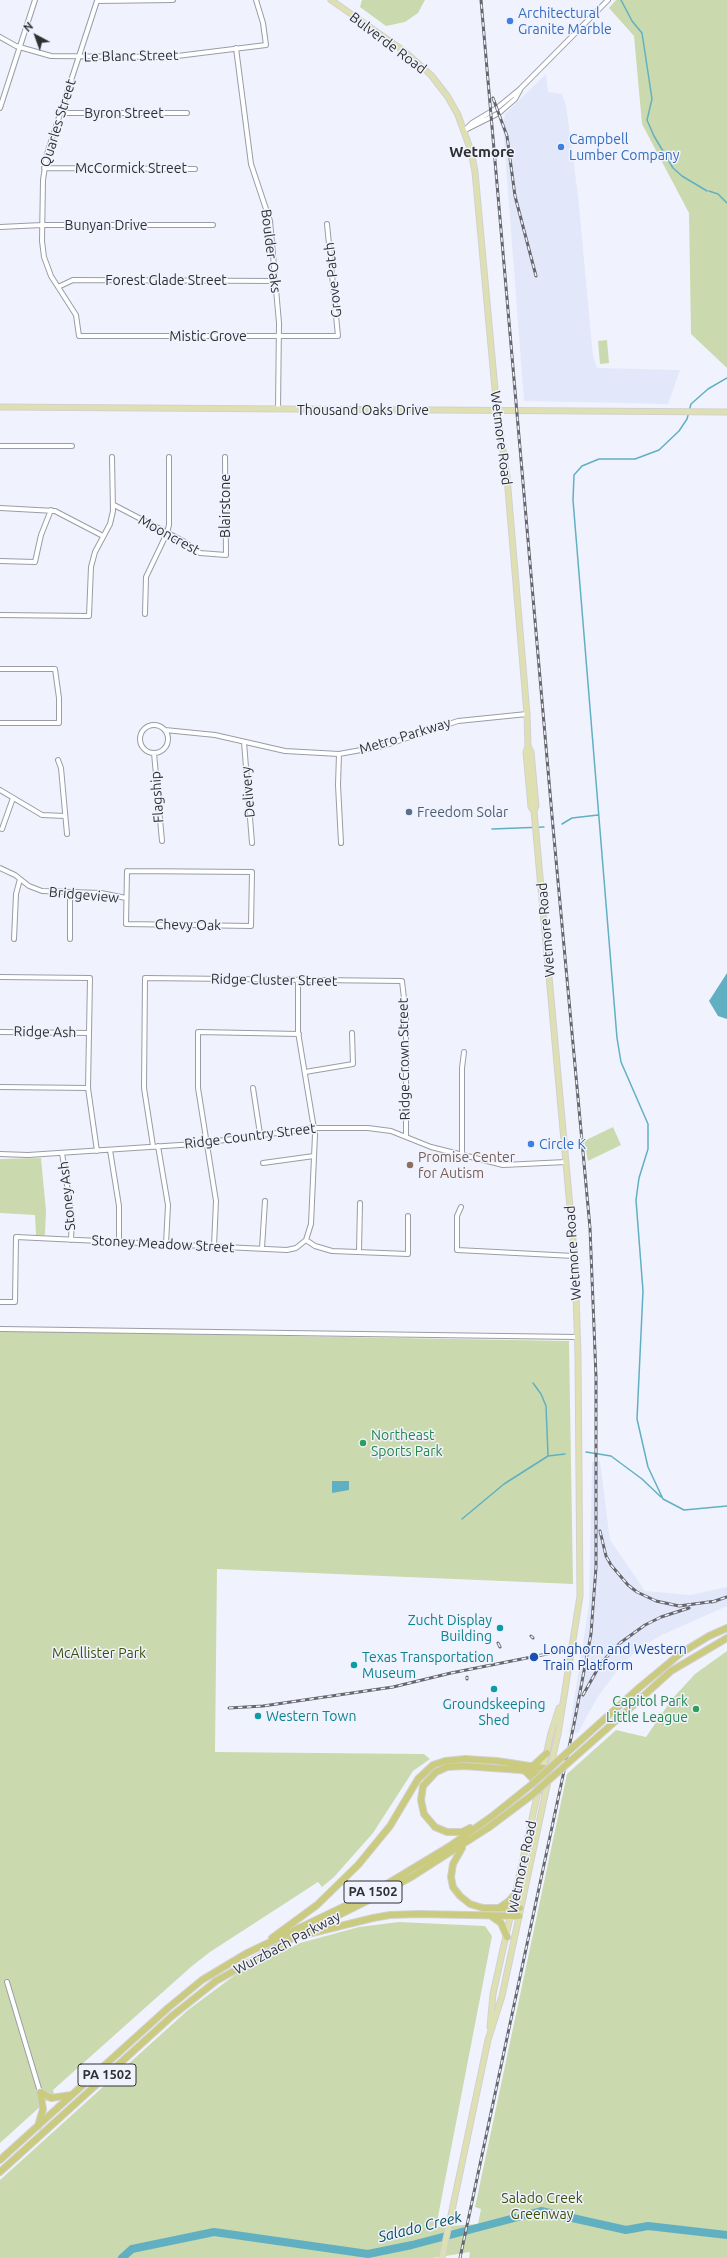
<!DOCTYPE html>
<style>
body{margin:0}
#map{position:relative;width:727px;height:2258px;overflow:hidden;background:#f0f3fe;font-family:Ubuntu,sans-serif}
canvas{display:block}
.north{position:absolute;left:16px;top:16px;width:40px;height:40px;-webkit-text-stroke:3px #f0f3fe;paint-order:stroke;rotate:319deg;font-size:11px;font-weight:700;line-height:16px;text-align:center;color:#2f3034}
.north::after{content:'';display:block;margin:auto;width:14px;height:18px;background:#2f3034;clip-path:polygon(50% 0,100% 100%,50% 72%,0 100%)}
</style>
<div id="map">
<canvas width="727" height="2258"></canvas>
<div class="north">N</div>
</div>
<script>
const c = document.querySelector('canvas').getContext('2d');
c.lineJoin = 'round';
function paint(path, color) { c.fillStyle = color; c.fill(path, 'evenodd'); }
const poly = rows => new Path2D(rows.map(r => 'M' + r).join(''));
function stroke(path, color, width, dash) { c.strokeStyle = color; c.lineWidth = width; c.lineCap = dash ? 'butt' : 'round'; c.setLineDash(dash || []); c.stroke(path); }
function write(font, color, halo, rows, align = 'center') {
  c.font = font + ' Ubuntu,sans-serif'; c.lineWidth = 3; c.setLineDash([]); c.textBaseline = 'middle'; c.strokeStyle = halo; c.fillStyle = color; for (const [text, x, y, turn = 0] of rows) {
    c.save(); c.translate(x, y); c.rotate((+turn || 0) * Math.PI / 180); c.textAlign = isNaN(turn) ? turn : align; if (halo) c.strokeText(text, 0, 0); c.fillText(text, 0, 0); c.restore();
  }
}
const built = poly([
 [546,74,548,92,562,94,566,105,578,195,593,356,597,368,680,370,668,404,524,401,503,126,505,114],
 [600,1461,610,1540,645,1591,690,1595,727,1587,727,1606,662,1635,643,1646,623,1663,597,1698,578,1733,569,1732,589,1605,592,1462]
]);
const green = poly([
 [362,0,425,0,418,13,405,22,386,26,360,7],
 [616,0,727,0,727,368,691,334,689,213,642,124,634,36,609,8],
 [607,340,609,363,600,364,598,341],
 [613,1127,621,1145,588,1161,584,1141],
 [41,1158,46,1211,45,1235,36,1235,35,1215,0,1213,0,1159],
 [0,1331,569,1341,573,1584,217,1569,215,1752,424,1754,430,1759,413,1771,373,1833,334,1877,322,1887,318,1882,210,1952,192,1966,53,2090,54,2094,0,2143],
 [727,1651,727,2258,469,2258,470,2252,433,2258,0,2258,0,2180,188,2010,235,1975,300,1943,359,1927,399,1922,485,1926,492,1936,436,2227,478,2224,481,2209,475,2207,567,1774,616,1730,646,1737,672,1699,695,1674]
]);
const water = poly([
 [727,973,727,1019,718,1016,709,1001],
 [332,1481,349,1481,349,1490,332,1493]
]);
const stream = poly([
 [621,0,632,21,642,33,652,99,647,120,654,136,673,168,682,176,707,191],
 [709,191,718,194,727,203],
 [727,378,708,389,691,404,687,419,679,431,659,450,635,459,599,459,582,466,574,475,573,500,617,1038,621,1062,648,1124,648,1149,639,1178,636,1200,643,1291,637,1419,648,1467,663,1499,684,1510,727,1506],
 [562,824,572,818,598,815],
 [492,829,544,827],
 [533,1383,541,1394,546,1406,548,1455],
 [586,1452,611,1456,642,1479,661,1497],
 [462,1519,504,1484,548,1456,565,1454]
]);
const river = poly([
 [122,2258,132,2249,214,2232,368,2254,412,2245,541,2211,626,2230,648,2226,727,2235]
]);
const minor = poly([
 [173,0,97,1,47,154,43,180,42,241,44,257,51,276,76,315,79,336,338,336,327,224],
 [0,37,16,46,51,56,169,57,266,45,263,23,256,0],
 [236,48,251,164,270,221,279,323,278,409],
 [0,108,35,0],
 [61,113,187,113],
 [467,129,499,113,515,99,520,90],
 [464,131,472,123,497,108,520,89,608,0],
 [44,168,195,169],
 [0,227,42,225,213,225],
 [58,287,73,280,276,281],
 [0,446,72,446],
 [114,505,183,541,200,553,226,555,225,457],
 [0,508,55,511,103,536],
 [0,561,35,562,41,535,51,510],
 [145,614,146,577,167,533,169,525,169,457],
 [0,615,89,616,91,567,95,552,110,524,113,511,112,457],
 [0,669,55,669,59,698,59,723,0,723],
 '140 739a14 14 0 1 1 28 0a14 14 0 1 1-28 0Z',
 [165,730,215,735,285,751,339,754,383,746,458,721,527,714],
 [244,742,252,843],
 [154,753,162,841],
 [339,754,338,785,341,843],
 [58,760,61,768,67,834],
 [0,790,42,815,65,816],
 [2,829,13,798],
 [0,868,15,875,29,886,42,891,101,893,126,898],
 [127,871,252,872,251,926,126,924,127,871],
 [14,939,16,894,20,879],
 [70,939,70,893],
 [0,977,90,978,88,1088,97,1151],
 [0,1032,89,1033],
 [305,1072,353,1064,352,1033],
 [0,1087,88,1088],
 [253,1088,260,1134],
 [153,1146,144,1088,145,978,402,981,406,1016,406,1137],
 [158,1146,168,1205,166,1244],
 [110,1150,119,1206,119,1242],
 [62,1153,72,1217,71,1240],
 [0,1154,28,1155,195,1144,314,1128,368,1128,391,1131,431,1147,503,1165,566,1162],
 [462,1155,462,1068,464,1052],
 [263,1163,314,1156],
 [461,1207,457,1216,457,1250,574,1256],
 [306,1240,315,1246,332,1251,408,1254,408,1216],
 [214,1246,216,1201,198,1088,198,1032,299,1034],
 [262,1248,265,1201],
 [359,1252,360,1203],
 [0,1302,15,1302,16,1237,287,1250,296,1248,306,1240,311,1224,315,1135,298,1032,298,980],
 [0,1329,577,1337],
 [7,1982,40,2092]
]);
const major = poly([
 [331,0,404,51,431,75,448,97,458,115,471,151,475,172,497,411,507,477,527,714,528,746,526,752,531,807,534,811],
 [0,407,727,412],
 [528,746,531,752,536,806,534,811,575,1262,578,1357,580,1596,558,1734,550,1769],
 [490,2027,493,1994,551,1733,559,1708],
 [442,2258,488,2040,502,1996,548,1781]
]);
const highway = poly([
 [640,1687,681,1653,709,1636,727,1628],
 [629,1709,671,1671,727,1638],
 [534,1765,547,1753],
 [525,1771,536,1782,539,1791],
 [470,1828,462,1832,447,1832,435,1827,424,1814,421,1800,423,1786,436,1772,447,1767,464,1766,521,1770,549,1776],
 [462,1848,453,1864,451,1877,453,1887,460,1896,470,1904,483,1908,520,1908],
 [499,1908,509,1901,517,1892],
 [491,1916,501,1923,507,1937],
 [304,1935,373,1918,390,1915,418,1914,519,1916],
 [272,1938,317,1905,358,1865,390,1826,418,1779,433,1765,445,1761,465,1759,497,1761,550,1769],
 [40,2092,51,2098,71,2095],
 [38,2126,43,2109,40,2092],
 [0,2160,168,2008,202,1980,247,1953,372,1893,450,1846,491,1817],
 [0,2172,172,2016,216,1981,289,1940,369,1900,413,1876,488,1828]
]);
const rail = poly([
 [493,98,507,136,515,196,536,276],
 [600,1531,606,1556,611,1565,628,1585,637,1592,656,1601,679,1606,716,1601],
 [712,1602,727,1597],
 [531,1636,533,1638],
 [498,1643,500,1647],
 [467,1677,467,1679],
 [583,1695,601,1663,620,1643,645,1625,661,1617,689,1608],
 [229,1708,263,1706,393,1687,451,1673,562,1651],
 [460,2258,574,1724,591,1634,596,1567,596,1377,590,1228,553,827,481,0]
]);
const highwayBridge = poly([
 [491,1817,531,1785,640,1687],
 [488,1828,532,1795,629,1709]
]);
const markers = [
 [510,21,4,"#3f7fe0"],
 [561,147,4,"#3f7fe0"],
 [409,812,4,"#5c6f8a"],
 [531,1144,4,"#3f7fe0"],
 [410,1165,4,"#8d6e63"],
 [363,1443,4,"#2e9e5b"],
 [500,1628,4,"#0f9aa8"],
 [534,1657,5,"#1a4fb4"],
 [354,1665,4,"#0f9aa8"],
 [494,1689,4,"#0f9aa8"],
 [696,1709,4,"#2e9e5b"],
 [258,1716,4,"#0f9aa8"]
];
const shields = [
 [373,1892,58],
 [107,2075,58]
];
const shieldNames = [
 ["PA 1502",373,1892],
 ["PA 1502",107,2075]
];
const shopNames = [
 ["Architectural",518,13],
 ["Granite Marble",518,29],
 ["Campbell",569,139],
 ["Lumber Company",569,155],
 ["Circle K",539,1144]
];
const streetNames = [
 ["Bulverde Road",388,43,37],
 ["Le Blanc Street",131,56,-1],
 ["Byron Street",124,113],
 ["Quarles Street",58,123,-73],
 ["McCormick Street",131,168],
 ["Bunyan Drive",106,225],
 ["Boulder Oaks",271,251,83],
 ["Forest Glade Street",166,280],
 ["Grove Patch",333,280,-96],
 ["Mistic Grove",208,336],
 ["Thousand Oaks Drive",363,410],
 ["Wetmore Road",501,438,83],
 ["Blairstone",225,506,-90],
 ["Mooncrest",169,535,29],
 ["Metro Parkway",405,736,-17],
 ["Delivery",248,792,-95],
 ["Flagship",157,797,-94],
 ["Bridgeview",84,895,5],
 ["Chevy Oak",188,925,1],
 ["Wetmore Road",546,930,-95],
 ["Ridge Cluster Street",274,980,1],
 ["Ridge Ash",45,1032,1],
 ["Ridge Crown Street",404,1059,-91],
 ["Ridge Country Street",250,1136,-7],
 ["Stoney Ash",67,1196,-96],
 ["Stoney Meadow Street",163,1244,3],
 ["Wetmore Road",573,1253,-94],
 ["Wetmore Road",522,1867,-78],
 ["Wurzbach Parkway",287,1943,-28]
];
const serviceNames = [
 ["Freedom Solar",417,812]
];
const educationNames = [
 ["Promise Center",418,1157],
 ["for Autism",418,1173]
];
const leisureNames = [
 ["Northeast",371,1435],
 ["Sports Park",371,1451],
 ["Capitol Park",688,1701,"right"],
 ["Little League",688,1717,"right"]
];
const cultureNames = [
 ["Zucht Display",492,1620,"right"],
 ["Building",492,1636,"right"],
 ["Texas Transportation",362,1657],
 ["Museum",362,1673],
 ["Groundskeeping",494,1704,"center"],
 ["Shed",494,1720,"center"],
 ["Western Town",266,1716]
];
const transitNames = [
 ["Longhorn and Western",543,1649],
 ["Train Platform",543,1665]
];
const parkNames = [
 ["McAllister Park",99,1653],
 ["Salado Creek",542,2198],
 ["Greenway",542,2214]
];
const neighbourhoodNames = [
 ["Wetmore",482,152]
];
const waterNames = [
 ["Salado Creek",420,2227,-14]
];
paint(built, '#e3e7fa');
paint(green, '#cadaae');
paint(water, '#61b0c2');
stroke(stream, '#61b0c2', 1.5);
stroke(river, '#61b0c2', 8);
stroke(minor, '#9a9da7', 6);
stroke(major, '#d1d1d2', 7);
stroke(highway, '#d1d1d2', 8);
stroke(minor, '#fff', 4);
stroke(major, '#dfe0b2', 5);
stroke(highway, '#cacb7e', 6);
stroke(rail, '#66676d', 3);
stroke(rail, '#f0f3fe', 1.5, [4.5]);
stroke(highwayBridge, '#d1d1d2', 8, []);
stroke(highwayBridge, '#cacb7e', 6);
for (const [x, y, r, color] of markers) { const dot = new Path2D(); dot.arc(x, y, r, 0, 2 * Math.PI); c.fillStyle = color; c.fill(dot); stroke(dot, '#f0f3fe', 1.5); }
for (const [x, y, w] of shields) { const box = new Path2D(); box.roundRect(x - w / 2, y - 11, w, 22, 3); c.fillStyle = '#f0f3fe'; c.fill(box); stroke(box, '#2f3034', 1); }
write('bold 13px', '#2f3034', null, shieldNames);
write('14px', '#366cbe', '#f0f3fe', shopNames, 'left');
write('14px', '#2f3034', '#f0f3fe', streetNames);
write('14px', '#4e5e75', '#f0f3fe', serviceNames, 'left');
write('14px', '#785e54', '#f0f3fe', educationNames, 'left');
write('14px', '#27864d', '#f0f3fe', leisureNames, 'left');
write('14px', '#0d838f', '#f0f3fe', cultureNames, 'left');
write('14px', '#164399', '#f0f3fe', transitNames, 'left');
write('14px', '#3c4e0c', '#f0f3fe', parkNames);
write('bold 15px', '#2f3034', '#f0f3fe', neighbourhoodNames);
write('italic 15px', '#034d5b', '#f0f3fe', waterNames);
</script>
